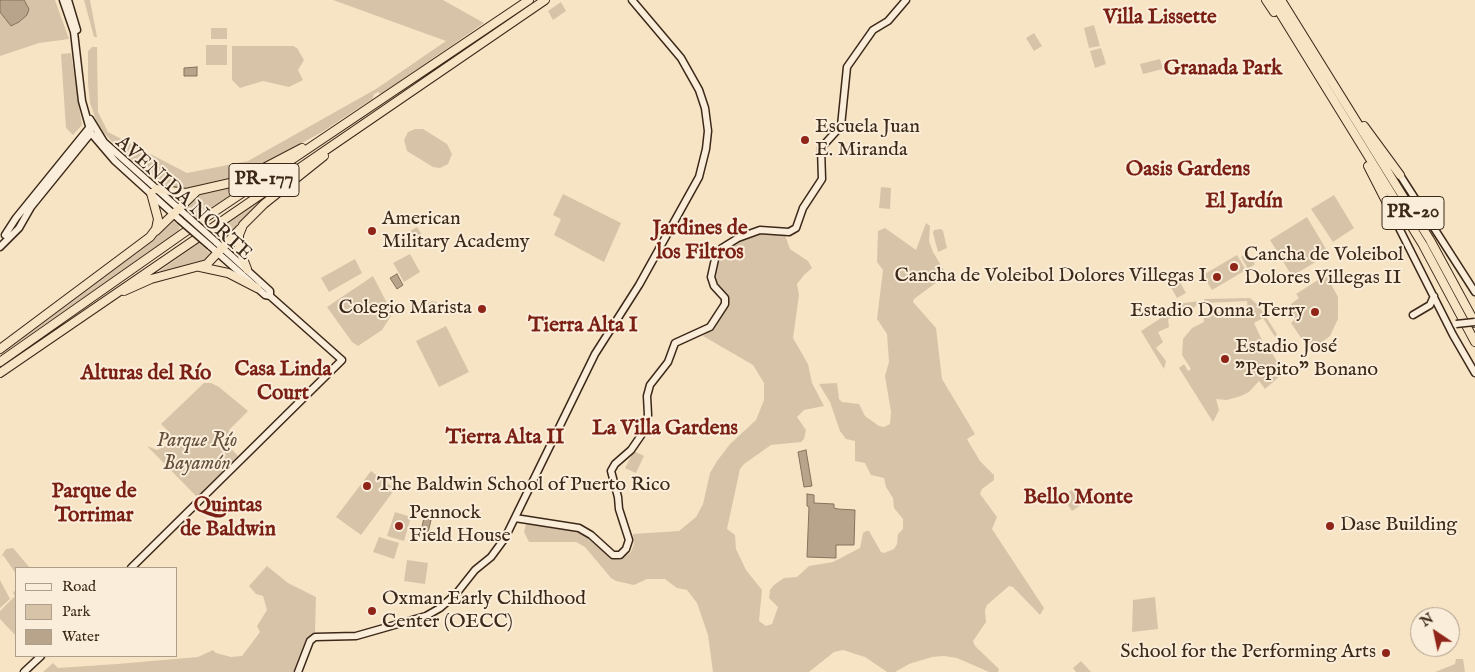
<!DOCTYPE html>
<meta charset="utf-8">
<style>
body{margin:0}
#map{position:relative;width:1475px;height:672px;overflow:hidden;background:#f7e4c5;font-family:"IM FELL English",serif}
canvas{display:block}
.legend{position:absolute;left:15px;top:567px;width:162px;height:90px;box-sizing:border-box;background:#faedd9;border:1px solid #ae9e8c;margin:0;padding:6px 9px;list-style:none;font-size:15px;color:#3c2818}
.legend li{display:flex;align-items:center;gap:10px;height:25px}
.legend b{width:25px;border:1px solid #ae9e8c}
.north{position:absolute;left:1410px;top:607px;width:50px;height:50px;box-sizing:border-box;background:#faedd9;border:1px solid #ae9e8c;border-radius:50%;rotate:326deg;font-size:14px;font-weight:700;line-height:20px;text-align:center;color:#3c2818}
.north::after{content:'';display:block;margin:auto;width:18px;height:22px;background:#8f2418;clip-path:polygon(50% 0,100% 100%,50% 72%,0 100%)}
</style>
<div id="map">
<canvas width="1475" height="672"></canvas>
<ul class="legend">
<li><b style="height:6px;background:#faedd9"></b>Road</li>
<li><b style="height:14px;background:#d7c4a8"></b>Park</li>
<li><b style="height:14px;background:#b7a48a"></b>Water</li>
</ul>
<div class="north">N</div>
</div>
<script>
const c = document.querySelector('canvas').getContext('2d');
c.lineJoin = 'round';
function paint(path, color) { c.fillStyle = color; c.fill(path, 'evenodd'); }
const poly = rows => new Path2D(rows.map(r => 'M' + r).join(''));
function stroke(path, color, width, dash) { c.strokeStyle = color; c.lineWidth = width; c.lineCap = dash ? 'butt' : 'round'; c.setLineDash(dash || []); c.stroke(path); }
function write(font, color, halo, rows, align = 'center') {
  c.font = font + ' "IM FELL English",serif'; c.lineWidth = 4; c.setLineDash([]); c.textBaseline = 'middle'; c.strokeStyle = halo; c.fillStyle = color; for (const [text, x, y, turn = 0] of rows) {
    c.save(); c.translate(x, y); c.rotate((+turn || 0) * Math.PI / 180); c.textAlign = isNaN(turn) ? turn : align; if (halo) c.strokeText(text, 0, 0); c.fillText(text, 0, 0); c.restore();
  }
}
const green = poly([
 [0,0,55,0,69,39,39,43,0,56],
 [84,0,90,0,97,37,94,37],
 [333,0,443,0,484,23,381,94,378,92,374,94,372,99,322,132,243,175,218,183,181,190,166,186,120,150,104,133,96,120,90,103,88,83,88,51,92,47,97,47,98,112,108,132,187,173,248,161,376,89,446,41],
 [561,2,566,11,553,20,548,11],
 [1094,25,1100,46,1089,48,1084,28],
 [211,28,227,28,227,39,211,39],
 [1034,33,1042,46,1034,51,1026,38],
 [206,45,227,45,227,65,206,65],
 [232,46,293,46,297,48,304,60,298,70,303,80,289,87,263,81,240,88,232,80],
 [1101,48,1106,64,1095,68,1090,51],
 [71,53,82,125,73,135,66,128,61,54],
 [1160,59,1163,69,1143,74,1140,64],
 [415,129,423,129,447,144,452,154,448,164,440,168,433,167,407,151,404,140,408,132],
 [274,167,197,218,184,206,199,194],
 [881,187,891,188,890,209,879,208],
 [275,191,224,243,214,233,251,208],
 [563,194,621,223,604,262,554,235,561,219,553,215],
 [1334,195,1354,228,1333,242,1311,209],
 [1307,217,1329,254,1292,276,1270,240],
 [172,219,179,226,180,231,0,357,0,353,145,245],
 [926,223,930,226,929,241,933,252,945,272,937,282,914,299,913,302,936,328,942,379,975,434,967,439,968,441,980,461,994,475,994,480,982,489,980,494,997,517,992,529,1044,608,1040,615,1013,587,1009,586,987,605,985,610,986,622,973,641,975,646,999,669,998,672,989,672,957,658,944,656,932,657,909,664,895,672,887,672,865,657,843,650,834,652,809,672,713,672,708,635,697,603,687,590,677,588,665,579,647,579,634,585,616,581,611,578,585,547,576,542,529,542,524,532,526,524,580,532,613,559,621,560,631,552,634,544,633,534,679,531,696,517,703,504,710,473,717,461,730,444,756,420,764,400,764,383,753,365,703,336,716,324,728,304,727,296,718,285,714,274,720,252,730,244,762,233,785,235,790,249,808,261,812,268,804,275,797,284,799,295,793,338,808,364,812,383,824,406,804,410,797,417,806,430,804,439,801,442,771,445,744,464,740,469,727,529,735,535,736,549,746,570,762,590,759,621,766,626,772,624,778,607,769,598,770,590,774,585,784,578,797,577,809,566,833,562,860,548,863,533,866,531,869,531,881,552,884,553,894,549,897,544,898,534,903,529,903,519,894,508,893,498,886,487,884,478,871,475,865,463,855,461,855,441,846,439,840,431,830,402,819,384,837,383,839,399,842,402,859,404,865,416,879,426,884,427,890,424,891,412,885,376,889,362,887,334,877,319,883,270,877,262,878,231,885,228,916,250],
 [417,227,422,235,407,244,402,236],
 [941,229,943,231,947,248,938,252,933,233,934,230],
 [199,243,213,256,201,263,154,275],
 [1247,253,1255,264,1248,269,1241,257],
 [410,254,420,272,404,282,393,263],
 [1237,255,1246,270,1212,290,1203,275],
 [355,259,362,273,329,292,321,278],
 [1176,275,1186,293,1177,298,1167,280],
 [1326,275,1338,297,1338,319,1330,336,1310,351,1291,323,1295,319,1290,310,1291,304,1299,298,1296,294],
 [373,276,389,307,391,316,382,330,358,346,352,342,327,307],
 [1250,298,1259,306,1277,334,1275,337,1263,318,1254,323,1267,351,1270,350,1281,368,1280,376,1265,389,1259,381,1249,392,1241,396,1227,400,1216,399,1219,410,1213,422,1179,368,1184,364,1188,371,1191,369,1182,355,1183,339,1192,328,1204,322,1203,313,1248,311,1247,301,1204,303,1204,299],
 '427 307a6 6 0 1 1 12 0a6 6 0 1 1-12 0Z',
 [1200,301,1192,310,1179,308,1178,316,1168,319,1169,327,1158,332,1163,342,1156,348,1166,361,1164,369,1141,331,1184,303],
 [446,326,469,372,439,387,416,341],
 [204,383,211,383,219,387,248,411,229,430,232,434,224,441,238,456,197,497,147,446,157,450,168,445,170,433,161,424],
 [634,451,644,456,636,473,625,468],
 [371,471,395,489,361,535,336,517],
 [1072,490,1081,505,1072,511,1062,496],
 [395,512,411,517,404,541,387,536],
 [379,537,399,543,394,559,373,552],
 [13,548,30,568,16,568,16,574,3,555,0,558,6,549],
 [407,560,428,563,425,584,404,581],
 [267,566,288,583,316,597,315,632,306,639,293,672,43,672,53,663,58,668,117,664,198,657,213,650,216,653,231,657,242,656,260,632,257,626,267,610,263,596,256,594,249,586],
 [0,580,10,599,0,608],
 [16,589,16,636,0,619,0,611,15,596,13,593],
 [1155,597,1158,629,1132,632,1133,600],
 [1456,659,1463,659,1465,672,1435,672,1455,664],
 [1081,661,1091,672,1076,672,1073,668]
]);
const water = poly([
 [0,0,24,0,29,9,27,15,19,22,11,26,0,12,0,0],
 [197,67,197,76,184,76,184,68,197,67],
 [397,274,403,285,397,289,390,278,397,274],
 [806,450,812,486,804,487,798,452,806,450],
 [807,494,814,495,814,503,834,504,834,508,838,509,855,510,854,545,836,545,836,558,807,557,809,507,807,506,807,494],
 [424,518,431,520,427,537,420,535,424,518]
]);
const secondary = poly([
 [63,0,74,32,82,101,91,133,115,161,180,220],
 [68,0,77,30],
 [90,119,104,142,187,216],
 [1400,175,1475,292],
 [1391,212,1453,335,1475,373],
 [5,235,16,218,89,128],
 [216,242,270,291,270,296],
 [0,247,19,228,31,207,91,133],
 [1413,315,1430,305,1434,296],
 [515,518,579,528,591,535,613,555,620,555,626,549,629,540,619,509,618,497,611,471,615,464,631,450,642,434,648,415,647,396,650,385,668,362,675,343,710,327,725,304,725,298,714,286,711,277,715,259,722,248,738,238,760,230,789,232,796,228,803,208,822,179,821,148,841,126,847,67,873,30,888,21,906,0],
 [131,568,342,360,270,296,265,295,210,246],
 [24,672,41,656],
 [298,672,310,641,315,637,356,636,426,616,440,608,456,594,475,570,491,557,505,538,595,354,639,285,699,177,706,149,708,131,705,108,699,90,681,58,632,0]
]);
const highway = poly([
 [1266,0,1274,12],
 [1272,0,1423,245,1475,342],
 [1281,0,1430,240,1475,323],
 [1364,126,1400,175],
 [1368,166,1390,209],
 [156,189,186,193,239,181,302,148],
 [156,231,196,192],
 [200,267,228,273,257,288],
 [247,269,239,248,239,235,243,225,264,204,324,156],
 [124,291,151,279,207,264,240,229],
 [0,349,150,237,156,229,158,219,151,193],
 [0,362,205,218,529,0],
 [0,373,545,0]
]);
const secondaryBridge = poly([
 [187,216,216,242],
 [180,220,210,246],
 [1456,324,1475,322]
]);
const markers = [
 [805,140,5,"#8f2418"],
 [372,231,5,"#8f2418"],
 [1234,267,5,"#8f2418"],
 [1217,277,5,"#8f2418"],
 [482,309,5,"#8f2418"],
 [1315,312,5,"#8f2418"],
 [1225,359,5,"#8f2418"],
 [367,486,5,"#8f2418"],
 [399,526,5,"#8f2418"],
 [1330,526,5,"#8f2418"],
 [372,611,5,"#8f2418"],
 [1386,653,5,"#8f2418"]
];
const shields = [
 [264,180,70],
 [1413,213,62]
];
const shieldNames = [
 ["PR-177",264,180],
 ["PR-20",1413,213]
];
const poiNames = [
 ["Escuela Juan",815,128],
 ["E. Miranda",815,151],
 ["American",382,220],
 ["Military Academy",382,243],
 ["Cancha de Voleibol",1244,256],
 ["Dolores Villegas II",1244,279],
 ["Cancha de Voleibol Dolores Villegas I",1207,277,"right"],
 ["Colegio Marista",472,309,"right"],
 ["Estadio Donna Terry",1305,312,"right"],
 ["Estadio José",1235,348],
 ["\"Pepito\" Bonano",1235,371],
 ["The Baldwin School of Puerto Rico",377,486],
 ["Pennock",409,514],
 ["Field House",409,537],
 ["Dase Building",1340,526],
 ["Oxman Early Childhood",382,600],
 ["Center (OECC)",382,623],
 ["School for the Performing Arts",1376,653,"right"]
];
const streetNames = [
 ["AVENIDA NORTE",183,199,42]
];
const parkNames = [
 ["Parque Río",197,442],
 ["Bayamón",197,465]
];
const neighbourhoodNames = [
 ["Villa Lissette",1160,19],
 ["Granada Park",1223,70],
 ["Oasis Gardens",1188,171],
 ["El Jardín",1244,203],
 ["Jardines de",700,230],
 ["los Filtros",700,254],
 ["Tierra Alta I",583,327],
 ["Casa Linda",283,371],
 ["Court",283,395],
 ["Alturas del Río",146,375],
 ["La Villa Gardens",665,430],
 ["Tierra Alta II",505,439],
 ["Parque de",94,493],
 ["Torrimar",94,517],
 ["Bello Monte",1078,499],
 ["Quintas",228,507],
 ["de Baldwin",228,531]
];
paint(green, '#d7c4a8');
paint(water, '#b7a48a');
stroke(water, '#86725c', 1);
stroke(secondary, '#3c2818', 9);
stroke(highway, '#3c2818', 10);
stroke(secondary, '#faedd9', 6);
stroke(highway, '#f7e4c5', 8);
stroke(secondaryBridge, '#3c2818', 9, []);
stroke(secondaryBridge, '#faedd9', 6);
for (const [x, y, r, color] of markers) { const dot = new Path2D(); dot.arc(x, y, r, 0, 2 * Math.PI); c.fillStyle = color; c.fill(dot); stroke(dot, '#faedd9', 2); }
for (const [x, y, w] of shields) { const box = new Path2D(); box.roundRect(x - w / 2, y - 16.5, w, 33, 4); c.fillStyle = '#faedd9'; c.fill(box); stroke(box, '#3c2818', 1); }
write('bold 19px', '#3c2818', null, shieldNames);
write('20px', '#3c2818', '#faedd9', poiNames, 'left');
write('20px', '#3c2818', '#faedd9', streetNames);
write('italic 20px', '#634f3c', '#faedd9', parkNames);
write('bold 21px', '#7a1f14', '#faedd9', neighbourhoodNames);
</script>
